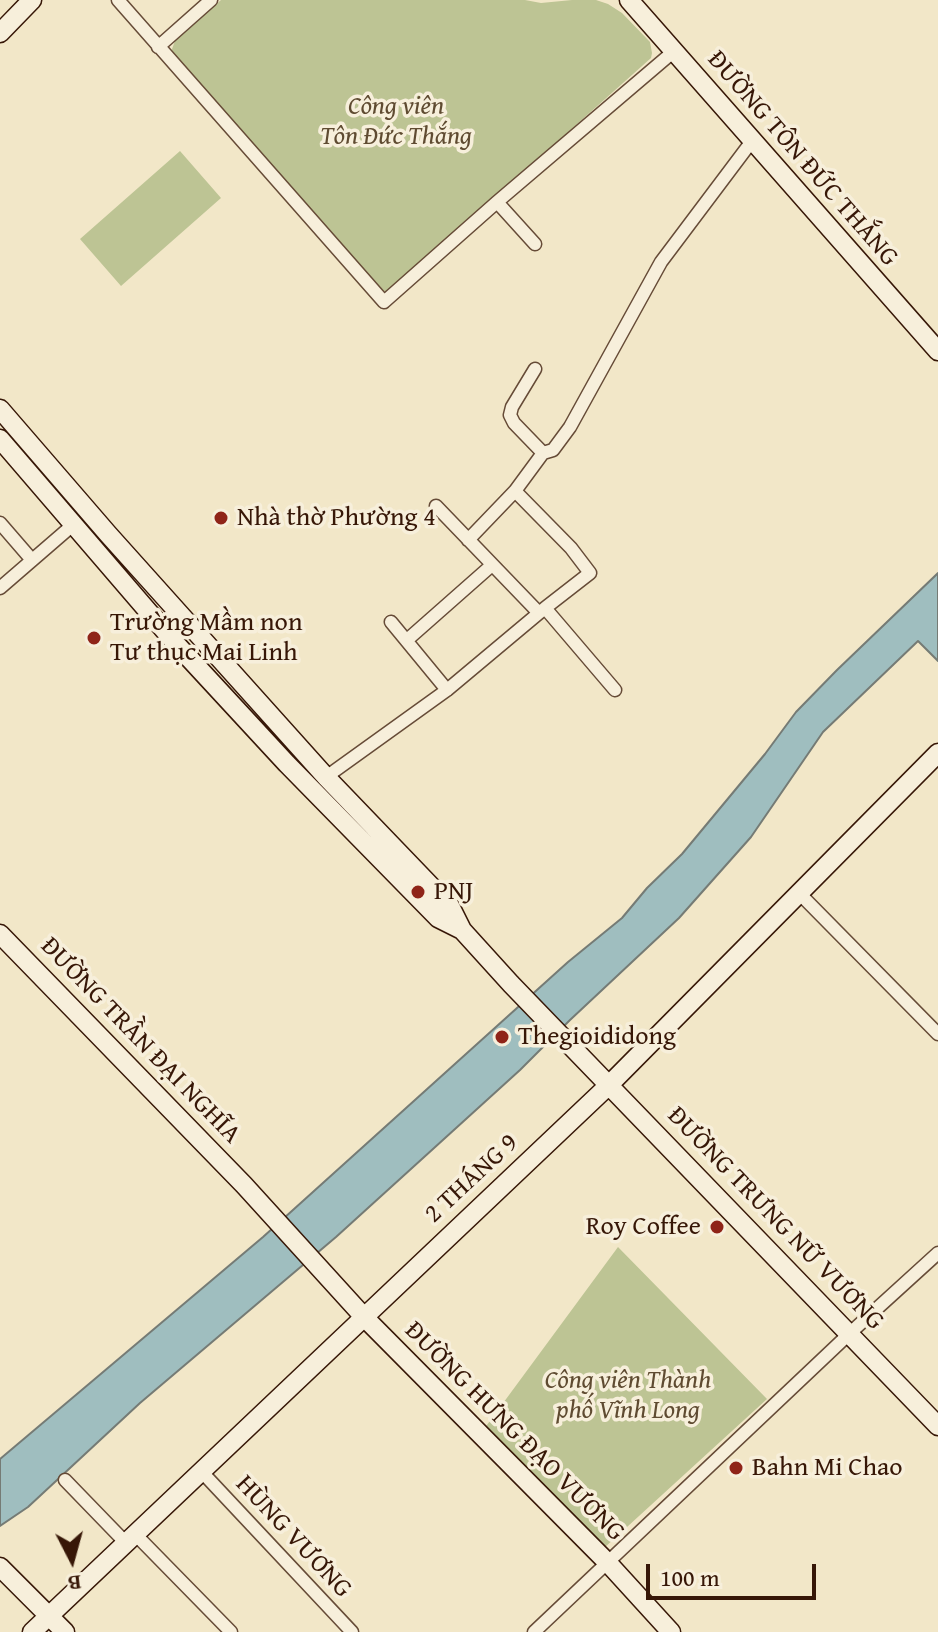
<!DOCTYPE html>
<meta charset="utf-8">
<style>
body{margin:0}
#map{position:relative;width:938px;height:1632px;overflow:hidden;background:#f2e7c8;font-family:"Gentium Book Plus",serif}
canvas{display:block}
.north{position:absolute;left:32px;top:1520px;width:80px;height:80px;-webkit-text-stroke:6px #f7efdb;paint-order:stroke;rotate:174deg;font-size:22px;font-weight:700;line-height:32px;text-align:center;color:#371707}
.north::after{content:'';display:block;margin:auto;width:28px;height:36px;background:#371707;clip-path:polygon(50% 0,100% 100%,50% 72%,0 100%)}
.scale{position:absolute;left:646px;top:1564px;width:170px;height:36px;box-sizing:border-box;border:4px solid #371707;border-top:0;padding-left:10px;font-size:24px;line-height:28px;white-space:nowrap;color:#371707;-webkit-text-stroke:6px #f7efdb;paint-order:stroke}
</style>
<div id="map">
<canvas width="938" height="1632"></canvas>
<div class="north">B</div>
<div class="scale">100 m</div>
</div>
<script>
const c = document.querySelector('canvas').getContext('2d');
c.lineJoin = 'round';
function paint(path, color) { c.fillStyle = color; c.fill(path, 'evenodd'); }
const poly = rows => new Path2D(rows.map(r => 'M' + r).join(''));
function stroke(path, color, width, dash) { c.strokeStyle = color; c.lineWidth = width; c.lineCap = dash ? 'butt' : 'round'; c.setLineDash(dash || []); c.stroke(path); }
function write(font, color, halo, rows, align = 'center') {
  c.font = font + ' "Gentium Book Plus",serif'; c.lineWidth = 7; c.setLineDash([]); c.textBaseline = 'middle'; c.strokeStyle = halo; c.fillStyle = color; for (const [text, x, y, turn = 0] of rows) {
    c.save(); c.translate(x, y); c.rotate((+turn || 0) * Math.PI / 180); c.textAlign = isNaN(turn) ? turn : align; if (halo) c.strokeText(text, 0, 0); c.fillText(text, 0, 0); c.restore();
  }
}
const green = poly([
 [221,0,525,0,541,3,572,0,596,0,608,4,622,13,650,42,652,53,651,58,390,291,384,291,173,57,172,49,175,41],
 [180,151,221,198,121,286,80,239],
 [618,1247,767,1399,604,1548,484,1429]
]);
const water = poly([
 [938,573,938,661,918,641,823,732,751,837,679,918,570,1020,520,1070,336,1237,140,1403,28,1507,0,1526,0,1459,263,1237,568,962,622,918,647,888,682,854,765,754,796,712,837,670,938,573]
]);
const street = poly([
 [118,0,384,302,497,202,673,52],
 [158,47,211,0],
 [497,202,535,244],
 [535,369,512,407,510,415,514,423,543,453],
 [436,506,539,613],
 [0,523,32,560],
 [468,540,515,491],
 [0,588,74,524],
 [545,608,615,690],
 [391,622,447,690],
 [407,640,492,565],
 [326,777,447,690,545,608,590,573,571,548,515,491,543,453,553,450,570,427,661,262,752,141],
 [799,893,938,1034],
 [201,1471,352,1632],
 [65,1480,126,1543],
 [135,1534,231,1632],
 [534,1632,849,1334,938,1253]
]);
const secondary = poly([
 [629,0,938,351],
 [0,33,32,0],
 [0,409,108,534,326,777,450,906,462,930,511,984,938,1426],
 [0,439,177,645,287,764,438,918,462,930],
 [0,934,244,1185,364,1317,608,1563,671,1632],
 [0,1567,65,1632],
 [32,1632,609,1085,938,753]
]);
const markers = [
 [221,518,8,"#8f2418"],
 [94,638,8,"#8f2418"],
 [418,892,8,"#8f2418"],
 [502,1037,8,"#8f2418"],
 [717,1227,8,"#8f2418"],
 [736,1468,8,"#8f2418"]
];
const parkNames = [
 ["Công viên",396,107],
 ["Tôn Đức Thắng",396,137],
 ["Công viên Thành",628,1381],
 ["phố Vĩnh Long",628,1411]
];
const streetNames = [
 ["ĐƯỜNG TÔN ĐỨC THẮNG",802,159,49],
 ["ĐƯỜNG TRẦN ĐẠI NGHĨA",140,1041,46],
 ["2 THÁNG 9",472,1179,-43],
 ["ĐƯỜNG TRƯNG NỮ VƯƠNG",775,1219,46],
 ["ĐƯỜNG HƯNG ĐẠO VƯƠNG",514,1432,45],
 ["HÙNG VƯƠNG",293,1537,47]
];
const poiNames = [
 ["Nhà thờ Phường 4",237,518],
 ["Trường Mầm non",110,623],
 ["Tư thục Mai Linh",110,653],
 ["PNJ",434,892],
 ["Thegioididong",518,1037],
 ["Roy Coffee",701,1227,"right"],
 ["Bahn Mi Chao",752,1468]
];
paint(green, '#bdc494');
paint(water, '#9fbebf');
stroke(water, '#757b75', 2);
stroke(street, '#664b37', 15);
stroke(secondary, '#371707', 21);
stroke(street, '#f7efdb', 12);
stroke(secondary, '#f7efdb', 18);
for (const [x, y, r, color] of markers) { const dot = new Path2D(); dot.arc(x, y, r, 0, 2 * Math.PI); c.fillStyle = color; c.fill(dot); stroke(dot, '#f7efdb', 3); }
write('italic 26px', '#5f4b31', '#f7efdb', parkNames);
write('26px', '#371707', '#f7efdb', streetNames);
write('26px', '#371707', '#f7efdb', poiNames, 'left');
</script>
